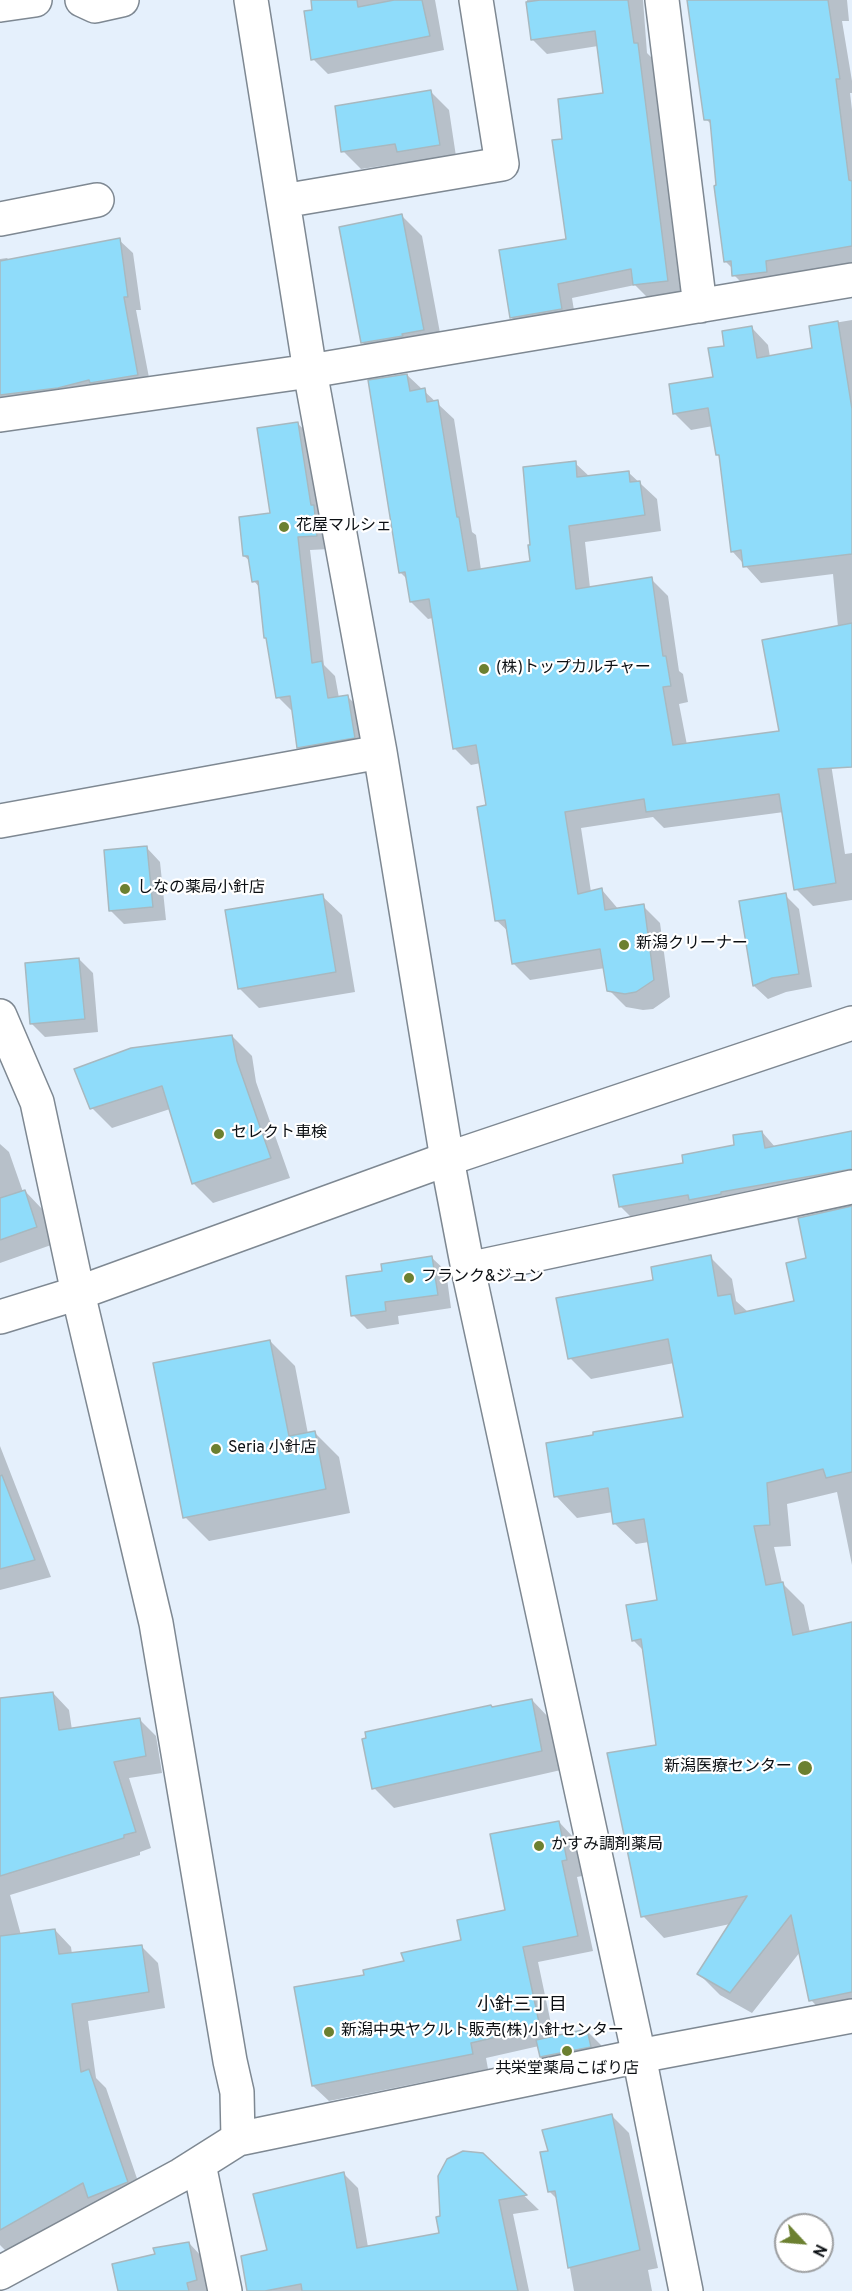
<!DOCTYPE html>
<meta charset="utf-8">
<style>
body{margin:0}
#map{position:relative;width:852px;height:2291px;overflow:hidden;background:#e5f0fc;font-family:Overpass,sans-serif}
canvas{display:block}
.north{position:absolute;left:774px;top:2213px;width:60px;height:60px;box-sizing:border-box;background:#fff;border:2px solid #9d9fa1;border-radius:50%;rotate:116deg;font-size:16px;font-weight:700;line-height:24px;text-align:center;color:#0b0f13}
.north::after{content:'';display:block;margin:auto;width:21px;height:27px;background:#6c8030;clip-path:polygon(50% 0,100% 100%,50% 72%,0 100%)}
</style>
<div id="map">
<canvas width="852" height="2291"></canvas>
<div class="north">N</div>
</div>
<script>
const c = document.querySelector('canvas').getContext('2d');
c.lineJoin = 'round';
function paint(path, color) { c.fillStyle = color; c.fill(path, 'evenodd'); }
const poly = rows => new Path2D(rows.map(r => 'M' + r).join(''));
function stroke(path, color, width, dash) { c.strokeStyle = color; c.lineWidth = width; c.lineCap = dash ? 'butt' : 'round'; c.setLineDash(dash || []); c.stroke(path); }
function write(font, color, halo, rows, align = 'center') {
  c.font = font + ' Overpass,"Noto Sans JP",sans-serif'; c.lineWidth = 4.5; c.setLineDash([]); c.textBaseline = 'middle'; c.strokeStyle = halo; c.fillStyle = color; for (const [text, x, y, turn = 0] of rows) {
    c.save(); c.translate(x, y); c.rotate((+turn || 0) * Math.PI / 180); c.textAlign = isNaN(turn) ? turn : align; if (halo) c.strokeText(text, 0, 0); c.fillText(text, 0, 0); c.restore();
  }
}
const shadow = poly([
 [316,0,435,0,444,50,328,74,313,59,313,12],
 [527,0,643,0,647,53,652,58,681,295,649,299,635,285,572,298,576,323,525,332,511,317,568,240,564,140,605,94,598,46,547,54,533,40],
 [688,0,847,0,849,21,842,21,852,81,852,93,850,93,852,110,852,265,849,263,780,275,781,286,748,289,734,275,733,269,725,261,713,126,706,119],
 [431,92,449,110,457,163,416,170,408,162,361,169,343,151],
 [402,216,422,236,443,349,382,362,363,343],
 [119,240,133,253,141,310,136,310,151,388,0,401,0,259,7,258,10,261],
 [852,320,852,682,822,706,845,854,852,853,852,900,813,906,796,889,784,812,664,828,653,817,581,828,591,892,602,890,619,910,643,906,660,923,670,997,653,1009,643,1010,626,1007,609,990,605,968,530,980,513,963,509,932,496,920,488,806,481,763,471,765,454,748,433,618,428,619,411,602,408,580,401,573,407,375,454,419,472,532,476,535,481,570,531,562,575,463,590,477,628,472,657,499,661,531,585,542,590,588,651,579,668,596,679,671,683,674,688,702,679,704,687,745,781,732,838,627,833,574,761,583,732,551,721,458,718,454,713,426,691,430,674,413,715,378,726,347,752,328,768,345,770,357,814,349,810,327],
 [297,423,311,436,330,549,310,550,324,665,335,676,339,698,348,697,361,710,367,751,312,761,299,747,293,710,291,710,278,697,260,588,254,581,251,562,244,556,271,515],
 [147,848,160,862,166,920,124,924,110,910],
 [785,895,799,909,812,987,786,992,768,999,754,986,740,902],
 [322,896,342,915,355,992,259,1008,239,988],
 [79,959,93,973,98,1032,45,1037,31,1023],
 [232,1036,252,1056,256,1082,290,1178,213,1203,193,1183,170,1109,112,1128,92,1108],
 [762,1132,775,1147,852,1133,852,1177,634,1220,620,1206,685,1164,736,1147],
 [0,1144,9,1152,23,1192,25,1191,42,1209,54,1244,0,1263],
 [852,1216,852,1565,837,1492,787,1504,791,1546,774,1547,782,1583,804,1605,810,1633,852,1627,852,2018,832,2022,811,2000,800,1952,752,2013,720,1995,699,1974,730,1924,664,1938,643,1916,658,1746,644,1651,633,1640,659,1601,649,1542,636,1544,614,1523,613,1512,577,1518,556,1496,685,1419,674,1363,591,1379,570,1358,655,1281,710,1257,732,1279,736,1301,748,1312,795,1302,808,1259],
 [432,1258,446,1271,451,1308,398,1316,399,1324,367,1329,353,1315,384,1272],
 [270,1341,295,1366,308,1434,314,1432,339,1457,350,1513,209,1541,185,1517],
 [0,1446,51,1577,0,1590],
 [53,1693,69,1710,72,1730,139,1719,156,1736,162,1773,129,1778,151,1848,140,1852,140,1855,10,1895,21,1935,55,1930,71,1947,72,1954,141,1946,158,1963,165,2008,88,2021,96,2078,106,2088,144,2199,107,2214,95,2203,7,2252,0,2245,0,1702],
 [532,1700,551,1720,561,1770,394,1808,374,1788,493,1708],
 [559,1822,574,1838,582,1876,577,1877,593,1951,538,1962,554,2038,587,2031,601,2045,604,2060,555,2070,541,2057,539,2046,486,2058,488,2069,329,2101,313,2086,366,1976,463,1941,507,1911],
 [611,2115,629,2133,658,2268,648,2270,652,2291,574,2291,558,2200,549,2191,550,2153],
 [482,2155,539,2210,513,2214,529,2291,248,2291,269,2251,343,2173,358,2188,368,2247,441,2235,441,2217],
 [189,2243,202,2257,209,2291,118,2291,156,2255]
]);
const building = poly([
 [311,0,357,0,358,7,394,0,422,0,430,36,311,60,304,11,312,10,311,0],
 [540,0,628,0,634,43,638,43,668,281,633,285,631,269,558,284,562,309,510,318,499,250,566,239,552,140,562,139,558,99,603,93,595,31,531,40,526,2,540,0],
 [687,0,828,0,840,79,836,79,849,180,852,181,852,246,766,261,767,272,732,276,731,261,724,262,714,186,716,185,710,120,704,120,687,0],
 [431,90,440,145,397,152,395,144,341,152,335,106,431,90],
 [402,214,424,330,402,334,403,336,361,343,339,227,402,214],
 [120,238,128,297,124,297,138,375,90,383,89,380,58,388,0,395,0,261,120,238],
 [838,321,852,409,852,554,743,567,741,550,731,552,719,455,716,455,708,408,673,414,669,384,713,377,708,348,724,346,722,331,752,326,757,358,812,348,809,326,838,321],
 [407,374,410,391,425,388,427,402,438,400,457,517,459,517,468,571,530,561,528,545,530,545,523,467,576,461,577,477,629,471,630,482,640,481,645,515,569,526,576,589,652,577,663,656,666,656,671,686,663,687,673,745,779,731,762,640,852,623,852,767,818,769,836,883,794,890,779,794,646,812,644,799,565,812,578,894,602,888,605,910,644,904,654,980,636,992,625,994,607,991,600,949,512,964,505,920,495,921,492,901,477,807,486,805,476,745,453,749,429,599,410,602,405,572,399,573,368,380,407,374],
 [298,422,311,505,314,505,317,536,298,537,312,663,322,661,328,698,348,695,355,738,297,748,290,696,276,698,266,638,264,638,258,581,252,582,248,556,243,556,239,517,270,513,257,428,298,422],
 [147,846,153,907,109,911,104,850,147,846],
 [786,893,799,974,772,978,753,986,739,901,786,893],
 [323,894,336,972,238,989,225,910,323,894],
 [79,958,85,1019,30,1024,25,963,79,958],
 [232,1035,237,1061,271,1158,192,1184,162,1086,90,1109,74,1069,131,1048,232,1035],
 [762,1131,765,1148,852,1131,852,1169,721,1192,721,1194,689,1200,688,1195,619,1207,613,1175,683,1163,682,1155,734,1145,733,1135,762,1131],
 [25,1190,37,1227,0,1240,0,1198,25,1190],
 [852,1206,852,1472,826,1478,823,1469,767,1483,770,1525,754,1526,766,1585,783,1582,793,1635,852,1622,852,1992,809,2001,791,1915,730,1993,697,1974,747,1896,641,1917,607,1753,656,1745,641,1639,632,1641,626,1605,657,1600,644,1519,613,1524,608,1488,554,1497,546,1443,593,1435,593,1432,683,1417,668,1339,568,1359,556,1298,653,1280,651,1267,711,1255,718,1296,731,1294,735,1314,794,1301,786,1263,806,1258,798,1218,852,1206],
 [432,1256,438,1295,385,1302,386,1311,351,1316,346,1276,382,1271,381,1264,432,1256],
 [270,1340,289,1436,315,1431,326,1489,183,1518,153,1363,270,1340],
 [2,1475,35,1560,0,1569,0,1476,2,1475],
 [53,1692,59,1730,140,1718,146,1756,114,1762,136,1832,124,1835,124,1838,0,1876,0,1698,53,1692],
 [532,1699,542,1751,372,1789,362,1739,366,1738,365,1732,491,1705,492,1707,532,1699],
 [559,1821,567,1860,562,1861,578,1936,523,1947,540,2027,471,2043,473,2054,312,2086,294,1987,364,1975,363,1970,404,1961,401,1953,461,1940,457,1920,505,1910,490,1834,559,1821],
 [55,1929,59,1954,142,1945,149,1992,72,2004,81,2072,89,2069,128,2182,88,2198,83,2183,0,2230,0,1936,55,1929],
 [587,2029,591,2047,540,2057,536,2040,587,2029],
 [612,2114,640,2250,568,2268,555,2191,548,2192,540,2152,548,2151,542,2130,612,2114],
 [463,2151,483,2153,527,2195,499,2200,518,2291,302,2291,301,2284,265,2291,247,2291,241,2256,267,2250,253,2194,344,2172,357,2248,439,2233,436,2217,440,2216,438,2176,447,2159,463,2151],
 [189,2242,197,2280,187,2283,189,2291,118,2291,112,2264,155,2254,153,2248,189,2242]
]);
const street = poly([
 [82,0,95,6,122,0],
 [251,0,310,371,380,752,447,1159],
 [662,0,700,306],
 [0,5,35,0],
 [283,201,502,164,476,0],
 [0,219,97,200],
 [0,415,310,371,852,280],
 [0,821,380,752],
 [0,1016,37,1102,78,1293,156,1623,230,2061,237,2092,238,2139],
 [468,1269,852,1187],
 [199,2164,225,2291],
 [0,2273,181,2175,238,2139,639,2056,852,2016]
]);
const secondary = poly([
 [447,1159,468,1269,639,2056,686,2291],
 [0,1317,78,1293,447,1159,852,1023]
]);
const markers = [
 [284,527,6,"#6c8030"],
 [484,669,6,"#6c8030"],
 [125,889,6,"#6c8030"],
 [624,945,6,"#6c8030"],
 [219,1134,6,"#6c8030"],
 [409,1278,6,"#6c8030"],
 [216,1449,6,"#6c8030"],
 [805,1768,8,"#6c8030"],
 [539,1846,6,"#6c8030"],
 [329,2032,6,"#6c8030"],
 [567,2051,6,"#6c8030"]
];
const poiNames = [
 ["花屋マルシェ",296,527],
 ["(株)トップカルチャー",496,669],
 ["しなの薬局小針店",137,889],
 ["新潟クリーナー",636,945],
 ["セレクト車検",231,1134],
 ["フランク&ジュン",421,1278],
 ["Seria 小針店",228,1449],
 ["新潟医療センター",792,1768,"right"],
 ["かすみ調剤薬局",551,1846],
 ["新潟中央ヤクルト販売(株)小針センター",341,2032],
 ["共栄堂薬局こばり店",567,2070,"center"]
];
const neighbourhoodNames = [
 ["小針三丁目",522,2006]
];
paint(shadow, '#0003');
paint(building, '#8fdcfa');
stroke(building, '#a8b8bf', 1.5);
stroke(street, '#7e8892', 36);
stroke(secondary, '#7e8892', 36);
stroke(street, '#fff', 33);
stroke(secondary, '#fff', 33);
for (const [x, y, r, color] of markers) { const dot = new Path2D(); dot.arc(x, y, r, 0, 2 * Math.PI); c.fillStyle = color; c.fill(dot); stroke(dot, '#fff', 2); }
write('16px', '#0b0f13', '#fff', poiNames, 'left');
write('18px', '#0b0f13', '#fff', neighbourhoodNames);
</script>
